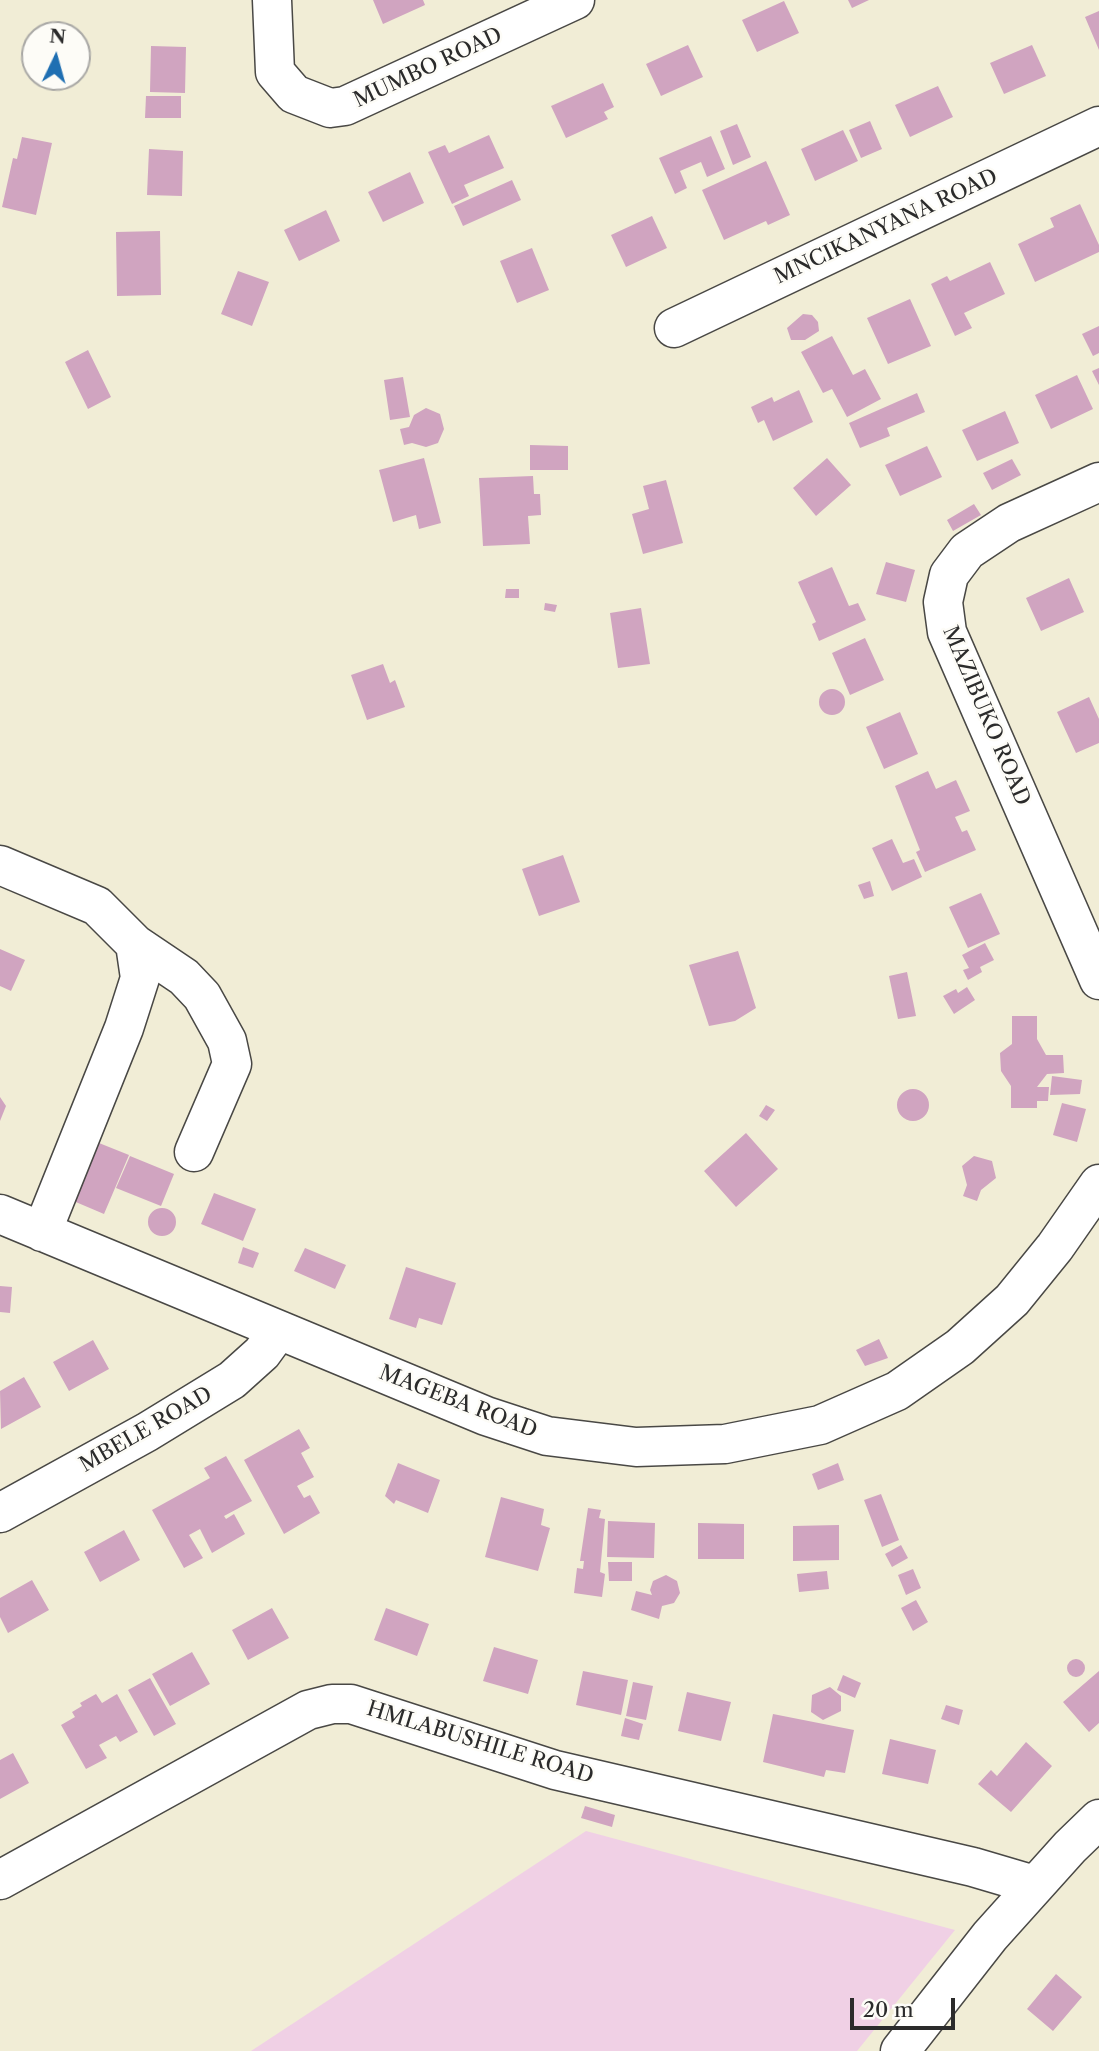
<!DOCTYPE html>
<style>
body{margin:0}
#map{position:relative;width:1099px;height:2051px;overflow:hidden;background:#f1edd6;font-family:"Libre Caslon Text",serif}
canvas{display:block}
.north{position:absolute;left:21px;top:21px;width:70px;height:70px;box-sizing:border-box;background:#fdfcf7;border:2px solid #a9a8a5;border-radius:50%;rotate:5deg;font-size:19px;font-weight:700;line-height:28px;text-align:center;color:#2b2b2b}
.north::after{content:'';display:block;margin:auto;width:24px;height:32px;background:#1f6fb2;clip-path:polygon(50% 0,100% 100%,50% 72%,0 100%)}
.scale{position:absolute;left:850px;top:1998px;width:105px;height:32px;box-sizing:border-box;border:4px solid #2b2b2b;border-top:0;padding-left:9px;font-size:21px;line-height:24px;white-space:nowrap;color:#2b2b2b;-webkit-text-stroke:5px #fdfcf7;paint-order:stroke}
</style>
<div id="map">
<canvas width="1099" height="2051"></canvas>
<div class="north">N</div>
<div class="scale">20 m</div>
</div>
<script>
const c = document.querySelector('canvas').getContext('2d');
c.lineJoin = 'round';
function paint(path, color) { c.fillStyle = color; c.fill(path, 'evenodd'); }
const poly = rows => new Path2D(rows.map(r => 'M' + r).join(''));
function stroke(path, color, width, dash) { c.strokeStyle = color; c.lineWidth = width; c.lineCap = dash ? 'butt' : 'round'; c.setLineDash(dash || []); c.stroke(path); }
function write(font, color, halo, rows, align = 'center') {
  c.font = font + ' "Libre Caslon Text",serif'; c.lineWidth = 5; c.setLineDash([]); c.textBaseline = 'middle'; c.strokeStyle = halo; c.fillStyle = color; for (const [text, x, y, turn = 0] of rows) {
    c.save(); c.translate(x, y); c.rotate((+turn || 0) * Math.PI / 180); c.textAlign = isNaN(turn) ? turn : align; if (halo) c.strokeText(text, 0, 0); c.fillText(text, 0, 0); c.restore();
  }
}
const built = poly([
 [586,1831,955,1930,857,2051,251,2051]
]);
const building = poly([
 [373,0,423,0,425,5,383,24],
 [848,0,869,0,852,8],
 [784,1,799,33,757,52,742,20],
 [1099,11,1099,50,1085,17],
 [688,45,703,77,661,96,646,64],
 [1032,45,1046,76,1004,94,990,63],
 [151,46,186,47,185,93,150,92],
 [603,83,614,107,604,112,608,119,566,138,551,106],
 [938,86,953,117,910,137,895,105],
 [146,96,181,96,181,118,145,118],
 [870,121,882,149,861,158,849,130],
 [737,124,751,157,733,165,720,131],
 [843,130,858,161,815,181,801,149],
 [489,135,504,168,464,185,469,196,452,204,428,152,445,145,449,153],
 [711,136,725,169,707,177,701,162,680,171,687,188,675,194,659,158],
 [22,137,52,143,36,215,2,207,13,158,17,159],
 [149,149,183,151,182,196,147,195],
 [766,161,790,215,768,225,766,221,724,240,702,190],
 [410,172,424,203,383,222,368,192],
 [512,180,521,200,463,226,454,206],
 [1080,204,1099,245,1099,252,1035,282,1018,244,1054,227,1050,218],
 [326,210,340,241,299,261,284,230],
 [652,216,667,248,626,267,611,235],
 [160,231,161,295,117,296,116,232],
 [532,248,549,290,517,303,500,261],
 [990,262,1005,294,964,313,972,328,955,336,931,284,947,276,950,281],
 [238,271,269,282,252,326,221,314],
 [910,299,931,346,888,364,867,318],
 [803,314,812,315,818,322,819,331,805,340,791,340,787,328],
 [1099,326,1099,353,1093,356,1082,334],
 [832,336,853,375,865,369,881,399,847,417,832,389,823,393,801,352],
 [88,350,111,397,88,409,65,362],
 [1099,368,1099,385,1092,371],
 [1077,375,1093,409,1051,429,1035,395],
 [403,377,410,417,390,420,384,380],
 [799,390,813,422,773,441,764,420,758,423,751,407,772,397,774,402],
 [917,393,925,412,887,428,890,436,860,448,849,423],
 [426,408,440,414,444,429,438,443,426,447,412,443,404,445,400,429,409,427,414,415],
 [1005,411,1019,443,977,461,962,430],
 [530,445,568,446,568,470,530,470],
 [927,446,942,477,900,496,885,465],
 [424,458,441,523,419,529,416,515,393,522,379,470],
 [827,458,851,485,816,516,793,488],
 [1012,459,1021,475,992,490,983,473],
 [533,476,534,494,540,494,541,515,528,516,530,544,483,546,479,478],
 [666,480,683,543,643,554,632,514,649,509,643,486],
 [974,504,981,515,953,531,947,520],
 [886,562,915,570,906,602,876,594],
 [832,567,849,606,858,603,866,620,819,641,812,624,816,622,798,582],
 [1069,578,1084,612,1041,631,1026,598],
 [506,589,519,589,519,598,505,598],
 [545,603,557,605,555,612,544,610],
 [641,608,650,664,618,668,610,613],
 [865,638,884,680,850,695,832,653],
 [383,664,390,683,395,680,405,707,367,720,351,675],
 '819 702a13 13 0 1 1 26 0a13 13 0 1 1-26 0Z',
 [1089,697,1099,719,1099,743,1076,753,1057,712],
 [900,712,918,754,884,769,866,727],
 [928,771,936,789,956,780,970,811,955,817,962,832,967,830,976,850,925,872,916,852,920,850,895,786],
 [892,839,903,863,914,859,922,877,892,891,872,848],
 [563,855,580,902,539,916,522,869],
 [870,881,874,896,864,899,858,885],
 [981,893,1000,934,968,948,949,907],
 [985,943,994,960,980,967,982,972,968,980,963,970,969,968,962,955],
 [0,949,25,960,11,991,0,986],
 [738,951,756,1008,735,1021,709,1026,689,965],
 [907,972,916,1016,898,1019,889,976],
 [967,987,975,1000,954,1014,943,996,956,989,958,993],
 [1012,1016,1037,1016,1037,1039,1046,1055,1063,1055,1064,1073,1047,1074,1037,1087,1049,1087,1048,1101,1037,1101,1037,1108,1011,1108,1011,1086,1001,1071,1000,1053,1012,1044],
 [1052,1076,1082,1080,1080,1094,1050,1095],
 '897 1105a16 16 0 1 1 32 0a16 16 0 1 1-32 0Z',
 [0,1097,6,1106,0,1121],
 [1062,1103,1086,1109,1077,1142,1053,1135],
 [766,1105,775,1110,767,1121,759,1116],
 [746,1133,778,1169,736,1207,704,1171],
 [89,1139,129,1155,104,1214,64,1197],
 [130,1156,174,1174,161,1206,116,1188],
 [974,1156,992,1161,996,1178,981,1190,977,1201,963,1196,967,1185,962,1166],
 [214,1193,256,1209,243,1241,201,1224],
 '148 1222a14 14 0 1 1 28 0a14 14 0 1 1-28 0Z',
 [243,1247,259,1253,253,1268,238,1263],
 [305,1248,346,1265,335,1289,294,1271],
 [406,1267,456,1283,442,1325,419,1318,416,1328,389,1319],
 [0,1286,12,1287,10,1313,0,1312],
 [879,1339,888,1358,865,1366,856,1350],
 [93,1340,109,1369,69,1391,53,1362],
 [24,1377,41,1407,1,1429,0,1391],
 [299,1429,310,1448,301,1453,314,1477,297,1486,304,1498,310,1495,320,1513,284,1534,244,1460],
 [226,1456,252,1501,224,1516,226,1519,234,1514,245,1534,212,1553,200,1529,189,1535,203,1558,184,1568,152,1510,210,1478,204,1468],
 [398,1463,440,1480,428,1513,396,1500,394,1504,385,1496],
 [838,1463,844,1480,818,1490,812,1474],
 [881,1494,899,1540,882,1547,864,1500],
 [501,1497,544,1509,541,1525,550,1528,538,1571,485,1557],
 [588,1508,601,1510,599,1518,605,1519,600,1572,605,1574,602,1597,574,1593,577,1568,583,1569,584,1561,580,1561],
 [608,1521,655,1523,654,1558,607,1557],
 [698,1523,744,1524,744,1559,698,1559],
 [839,1525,839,1560,793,1561,793,1526],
 [124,1530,140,1560,100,1582,84,1552],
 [901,1545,908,1558,892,1567,885,1554],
 [608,1562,632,1562,632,1581,609,1581],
 [913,1569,921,1588,906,1595,898,1575],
 [827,1571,829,1589,799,1592,797,1574],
 [666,1575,677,1581,680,1593,674,1603,662,1606,659,1619,631,1610,636,1591,652,1595,650,1590,653,1581],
 [32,1580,49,1610,8,1633,0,1617,0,1598],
 [916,1600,928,1622,913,1631,901,1608],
 [272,1608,289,1638,248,1660,232,1630],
 [386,1608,429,1624,417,1656,374,1640],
 [494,1647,538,1660,528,1694,483,1681],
 [192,1652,210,1684,170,1706,152,1674],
 '1067 1668a9 9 0 1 1 18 0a9 9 0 1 1-18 0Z',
 [583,1671,628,1680,621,1715,576,1705],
 [1099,1671,1099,1723,1089,1732,1063,1702],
 [843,1675,861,1683,855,1698,837,1690],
 [150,1678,176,1724,154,1736,128,1690],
 [633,1682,653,1686,646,1720,626,1716],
 [830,1687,841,1696,841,1711,823,1720,811,1712,812,1695],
 [687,1692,731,1702,721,1741,678,1731],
 [96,1694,102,1703,117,1694,138,1732,120,1742,116,1736,99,1745,107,1758,86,1769,61,1725,75,1717,72,1712,82,1706,80,1703],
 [946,1705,963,1710,959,1725,941,1719],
 [773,1714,854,1730,845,1773,826,1770,824,1777,763,1762],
 [625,1718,643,1724,639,1740,621,1736],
 [890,1739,936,1750,928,1784,882,1774],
 [1026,1742,1052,1766,1011,1812,978,1784,991,1770,997,1776],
 [13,1753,29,1783,0,1799,0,1760],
 [585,1806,615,1815,612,1827,581,1818],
 [1056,1974,1082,1997,1053,2031,1027,2009]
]);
const minor = poly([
 [272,0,275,72,294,94,330,108,345,106,575,0],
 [674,328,1099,126],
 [1099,482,1009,523,967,551,949,575,943,602,947,632,1099,980],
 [0,865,97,906,135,944,140,978,124,1028,42,1232],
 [135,944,184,977,202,996,227,1041,232,1064,194,1152],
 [0,1214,486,1416,547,1436,636,1447,725,1444,820,1425,897,1391,960,1347,1012,1300,1055,1247,1099,1184],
 [0,1513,147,1432,232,1380,262,1353,278,1331],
 [0,1880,308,1710,332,1704,351,1704,555,1770,973,1867,1034,1885],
 [900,2051,990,1936,1070,1847,1099,1819]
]);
const streetNames = [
 ["MUMBO ROAD",428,68,-25],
 ["MNCIKANYANA ROAD",886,227,-25],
 ["MAZIBUKO ROAD",986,716,67],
 ["MAGEBA ROAD",458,1402,21],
 ["MBELE ROAD",146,1430,-30],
 ["HMLABUSHILE ROAD",480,1743,17]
];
paint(built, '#f0d0e5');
paint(building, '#d0a4c0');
stroke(minor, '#494845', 41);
stroke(minor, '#fff', 38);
write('21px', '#2b2b2b', '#fdfcf7', streetNames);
</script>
